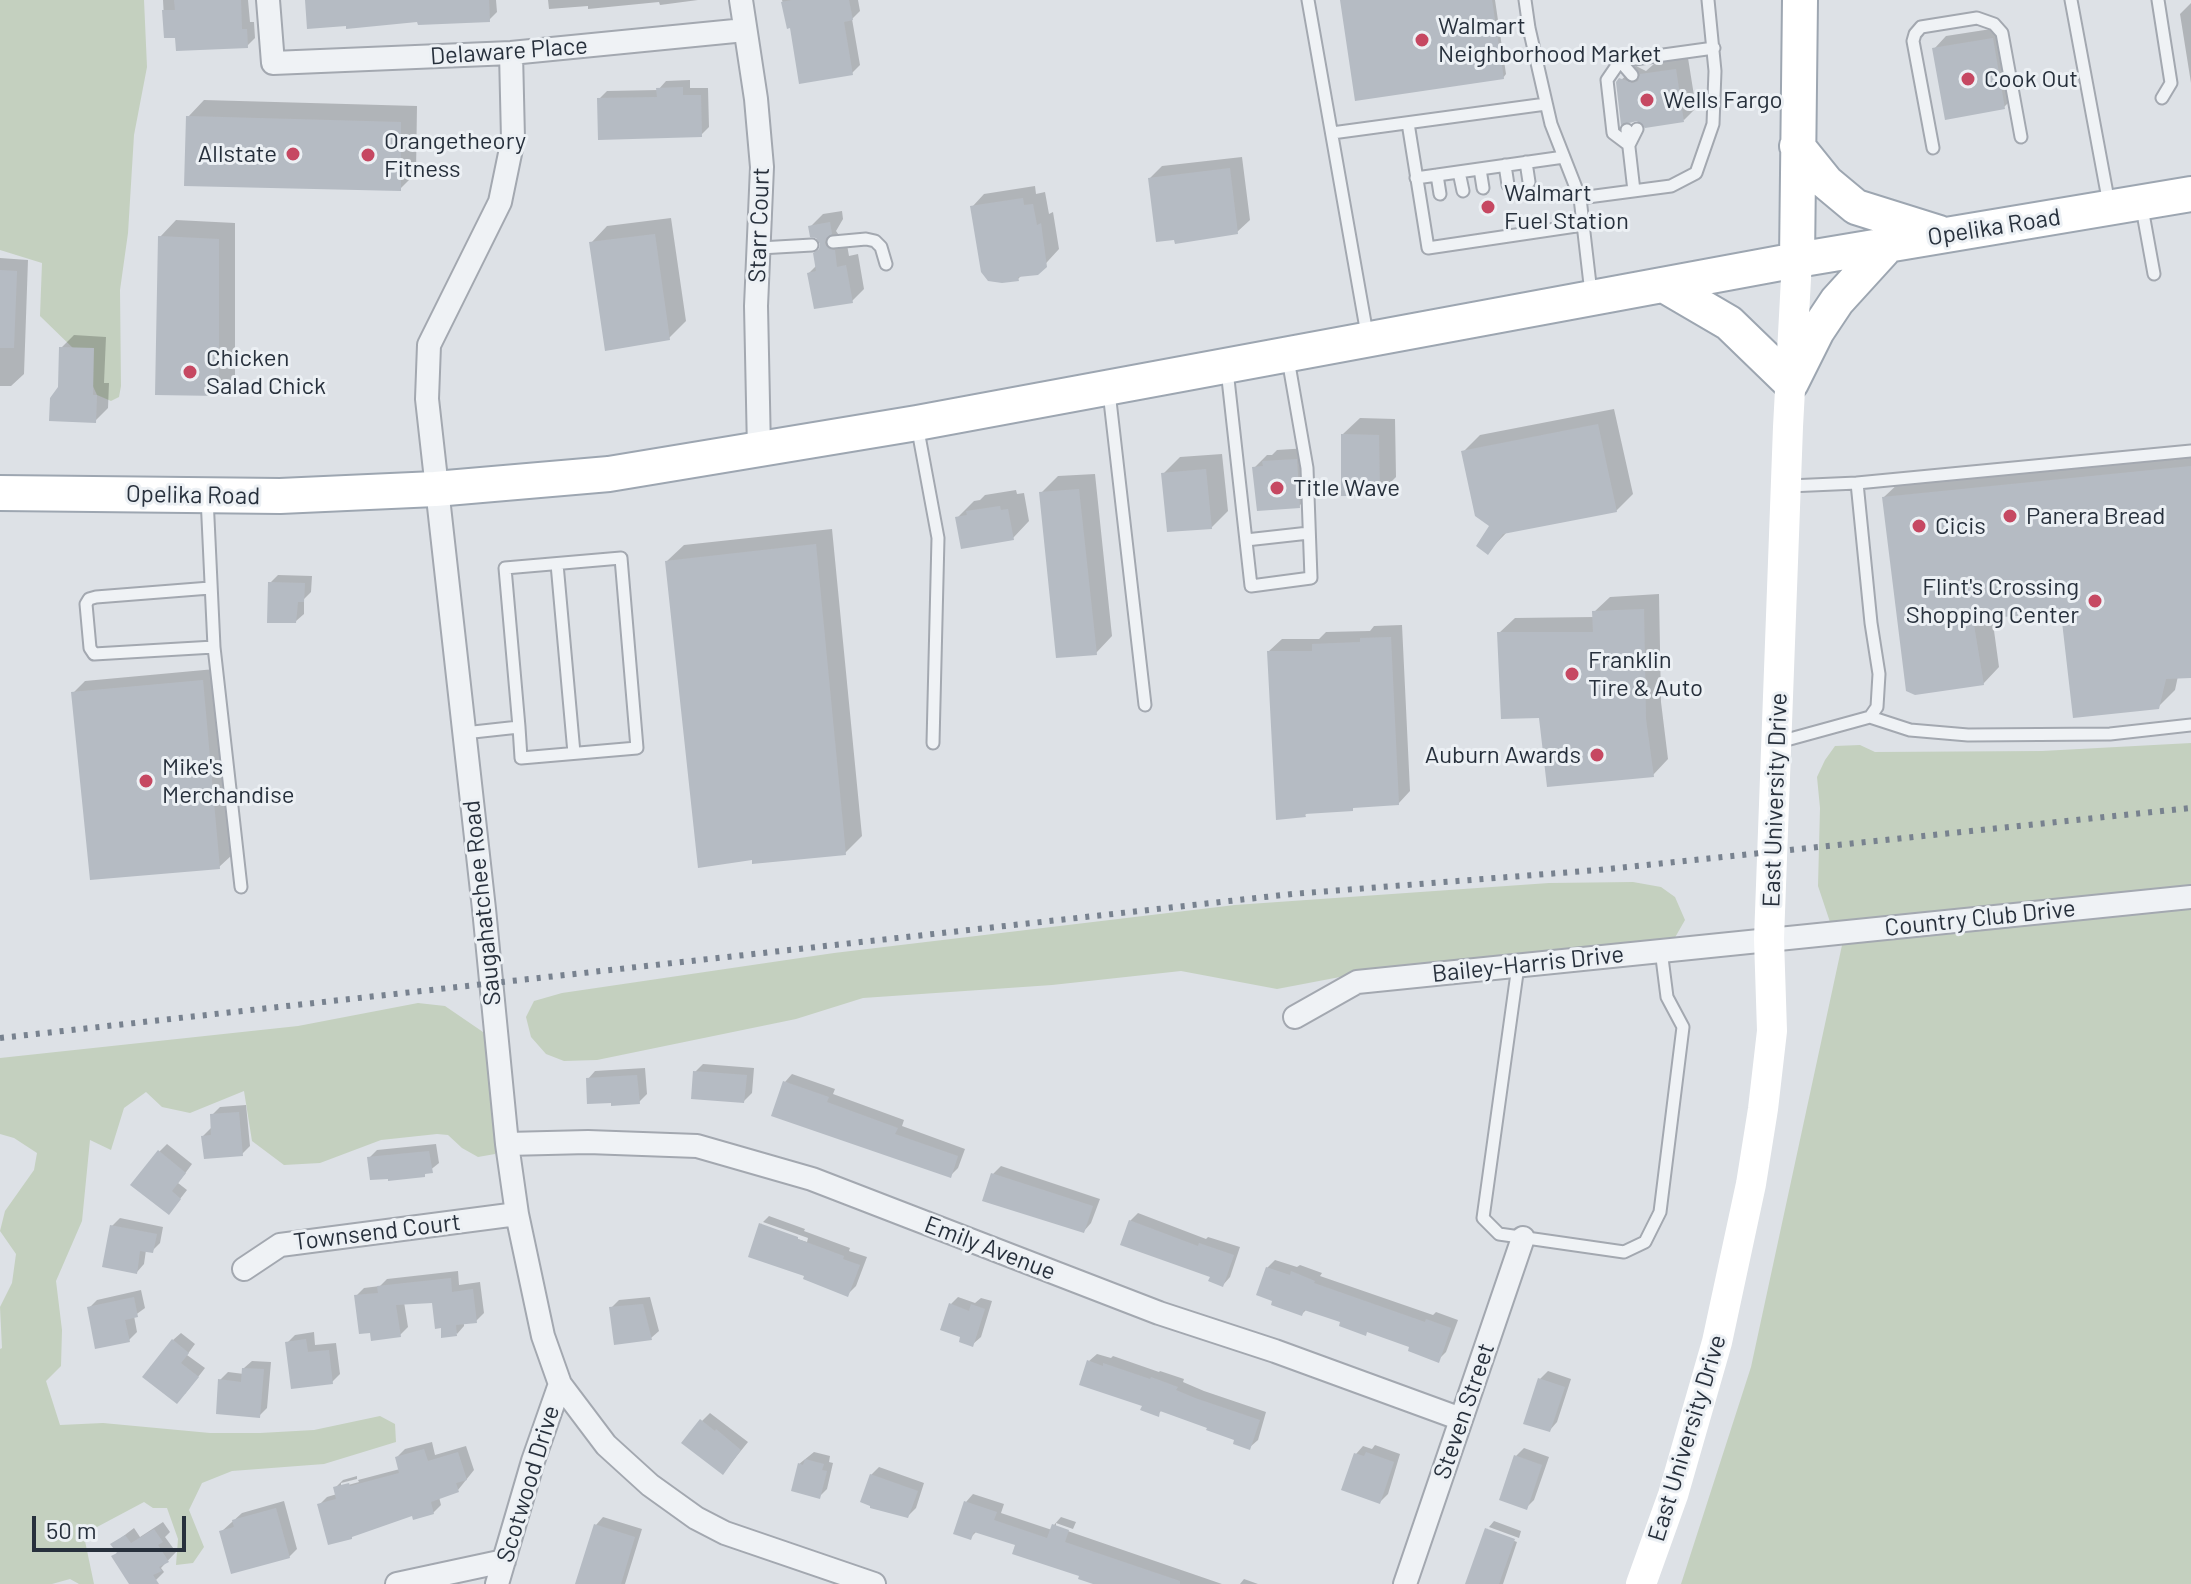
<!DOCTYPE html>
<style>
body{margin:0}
#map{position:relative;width:2191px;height:1584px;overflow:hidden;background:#dde1e6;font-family:Barlow,sans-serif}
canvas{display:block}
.scale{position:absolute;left:32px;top:1516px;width:154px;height:36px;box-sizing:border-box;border:4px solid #27303c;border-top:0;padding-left:10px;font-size:24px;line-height:28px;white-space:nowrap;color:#27303c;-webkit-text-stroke:6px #ecf0f4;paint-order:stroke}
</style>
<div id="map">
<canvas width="2191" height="1584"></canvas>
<div class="scale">50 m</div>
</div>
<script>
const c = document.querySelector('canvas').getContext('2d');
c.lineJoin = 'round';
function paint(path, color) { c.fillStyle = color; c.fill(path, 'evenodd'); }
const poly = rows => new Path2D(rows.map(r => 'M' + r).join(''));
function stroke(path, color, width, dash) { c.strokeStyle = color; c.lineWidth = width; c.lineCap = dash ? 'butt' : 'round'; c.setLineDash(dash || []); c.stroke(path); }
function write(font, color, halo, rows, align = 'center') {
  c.font = font + ' Barlow,sans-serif'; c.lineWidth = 6; c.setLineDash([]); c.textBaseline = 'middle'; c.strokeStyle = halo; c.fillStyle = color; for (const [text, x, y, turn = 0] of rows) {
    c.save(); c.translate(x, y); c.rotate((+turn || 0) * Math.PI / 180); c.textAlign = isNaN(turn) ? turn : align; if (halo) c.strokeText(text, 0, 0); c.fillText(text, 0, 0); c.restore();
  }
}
const green = poly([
 [0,0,144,0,147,67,134,135,128,233,120,290,121,386,119,397,111,401,97,395,77,352,40,316,42,263,0,250],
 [2191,743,2191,1584,1681,1584,1751,1367,1847,922,1830,922,1818,886,1820,808,1817,777,1825,760,1835,746,1860,745,1875,752,2042,751],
 [1633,882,1661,887,1675,897,1685,920,1673,941,1340,977,1277,989,1181,971,1052,985,863,998,796,1019,597,1060,564,1061,546,1054,531,1037,526,1017,534,1001,562,993,834,953,1235,905,1549,883],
 [418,1003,445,1006,483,1032,491,1054,498,1131,495,1154,478,1157,462,1148,448,1135,437,1134,381,1140,320,1163,284,1165,252,1141,244,1091,190,1113,162,1107,146,1092,124,1108,111,1150,90,1140,82,1221,56,1281,62,1330,61,1366,46,1381,60,1425,103,1423,210,1433,260,1433,314,1430,380,1416,395,1424,396,1442,324,1464,232,1471,202,1483,189,1510,204,1547,193,1563,176,1565,178,1539,167,1508,153,1508,144,1502,97,1527,93,1535,85,1541,94,1584,79,1584,70,1579,52,1584,0,1584,0,1349,2,1348,0,1307,12,1283,16,1254,0,1231,5,1211,34,1170,37,1153,14,1138,0,1134,0,1058,298,1026]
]);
const shadow = poly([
 [163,0,248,0,250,22,254,22,255,38,247,46,165,36],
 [307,0,496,0,497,12,489,20,419,20],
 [548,0,698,0,660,5,659,2,588,9,588,6,549,9],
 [782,0,858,0,860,11,852,19,860,65,852,73,789,26],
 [1342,0,1495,0,1506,74,1503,78],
 [2191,3,2191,83,2180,14],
 [2004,27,2016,95,2004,107,1934,49,1946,36],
 [1688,58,1696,108,1684,120,1618,83,1636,66,1646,71,1655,63],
 [690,80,690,88,708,88,709,127,701,135,599,99,607,91,658,90,666,81],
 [204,100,417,106,416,173,400,189,188,117],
 [1242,157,1250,220,1237,232,1150,178,1162,166],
 [1035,186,1036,194,1045,192,1049,214,1053,212,1059,249,1037,273,1022,275,1018,279,972,207,984,194],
 [842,211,843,219,836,231,841,238,846,239,849,256,858,254,864,289,852,301,809,273,817,265,823,246,811,226,823,214],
 [671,218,686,321,669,338,591,243,607,226],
 [176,220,235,223,235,378,218,394,160,237],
 [0,258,28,260,24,374,11,386,0,386],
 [74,335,106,337,104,383,109,383,108,408,95,421,60,388,61,348],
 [1614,409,1633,494,1616,511,1508,531,1488,552,1491,525,1463,452,1480,435],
 [1360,418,1395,419,1396,477,1379,494,1343,434],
 [1308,448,1311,494,1299,506,1254,468,1267,455,1272,455,1277,450],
 [2191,452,2191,676,2178,676,2175,690,2158,707,2063,611,1992,616,1999,667,1983,684,1884,497,1901,481],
 [1222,454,1228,511,1211,528,1163,474,1180,457],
 [1095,474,1112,636,1096,653,1041,493,1058,476],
 [1016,490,1017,494,1024,493,1029,521,1013,538,957,518,974,501,980,500,985,495],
 [832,529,862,836,845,853,667,561,684,545],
 [278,575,312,576,311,592,304,599,304,614,296,621,270,583],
 [1659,594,1661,702,1668,759,1653,775,1541,716,1499,633,1515,618,1594,617,1594,612,1610,597],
 [1402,625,1410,791,1398,804,1356,806,1352,809,1308,812,1305,815,1269,651,1282,639,1319,639,1326,632,1370,631,1374,626],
 [215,669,232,855,219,867,73,693,85,681],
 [703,1064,754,1068,752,1093,744,1101,695,1072],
 [645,1068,647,1094,639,1102,588,1079,595,1071],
 [792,1074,835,1089,833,1094,904,1120,902,1126,965,1149,958,1168,951,1175,785,1082],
 [246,1105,250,1146,242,1154,203,1136,211,1128,212,1115,220,1107],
 [167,1144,192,1164,178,1183,187,1190,176,1204,159,1152],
 [436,1144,439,1163,424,1175,369,1158,377,1150],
 [1001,1166,1100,1199,1091,1223,1084,1231,985,1200,993,1174],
 [1138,1213,1206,1239,1208,1237,1240,1247,1230,1277,1223,1285,1130,1221],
 [769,1216,805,1229,804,1231,850,1248,849,1251,867,1257,856,1286,848,1294,806,1278,807,1275,750,1256,762,1223,762,1227,807,1242,808,1238,763,1222],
 [120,1218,163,1227,160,1243,152,1251,146,1250,144,1264,137,1272,112,1226],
 [1275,1260,1297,1267,1300,1265,1322,1273,1320,1276,1433,1315,1436,1312,1458,1320,1446,1352,1438,1360,1412,1346,1307,1309,1302,1314,1267,1268],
 [458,1271,459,1285,480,1282,484,1313,476,1321,464,1322,464,1326,457,1334,434,1301,404,1302,408,1327,400,1335,356,1296,364,1288,380,1286,387,1279],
 [141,1290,145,1308,134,1316,137,1332,129,1340,89,1308,97,1300],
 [650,1297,659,1331,651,1338,611,1308,619,1300],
 [958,1297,975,1303,981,1298,992,1301,981,1337,973,1344,950,1305],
 [314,1332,315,1345,336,1343,340,1374,332,1382,287,1343,295,1335],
 [181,1333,195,1344,187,1355,205,1368,185,1394,173,1340],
 [1097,1354,1111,1358,1113,1356,1159,1372,1160,1371,1184,1379,1183,1382,1204,1391,1266,1412,1258,1440,1250,1447,1237,1439,1162,1410,1158,1414,1089,1361],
 [252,1361,271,1362,267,1408,259,1416,220,1380,228,1372,244,1374,244,1368],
 [1548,1371,1571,1379,1557,1422,1550,1430,1540,1379],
 [710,1413,748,1442,723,1473,702,1421],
 [432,1442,435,1455,466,1446,474,1470,458,1490,439,1497,441,1505,433,1513,413,1514,319,1505,327,1497,337,1494,335,1488,343,1480,357,1476,357,1479,341,1483,341,1487,359,1482,358,1480,400,1469,397,1457,405,1449],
 [1375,1445,1400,1454,1388,1494,1380,1502,1356,1454,1363,1446,1372,1449],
 [1524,1448,1549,1457,1534,1500,1526,1508,1516,1456],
 [814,1452,830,1456,829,1462,833,1463,827,1489,819,1497,799,1464],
 [879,1467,924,1483,916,1508,908,1516,871,1475],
 [973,1494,1004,1504,1001,1513,1052,1530,1054,1525,1061,1517,1076,1522,1073,1529,1056,1523,1056,1527,1222,1584,1099,1584,1018,1544,977,1531,971,1537,966,1502],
 [284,1501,297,1549,289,1557,222,1531,242,1513],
 [603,1517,642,1529,625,1584,577,1584,596,1525],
 [1494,1521,1521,1531,1519,1538,1489,1527],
 [163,1522,170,1532,165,1537,176,1552,161,1568,164,1572,156,1580,149,1584,131,1584,114,1556,118,1552,113,1544,134,1528,140,1537],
 [1488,1528,1488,1531,1517,1542,1503,1584,1471,1584],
 [1244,1579,1258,1584,1240,1584]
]);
const building = poly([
 [174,0,241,0,242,29,247,29,248,48,176,51,175,38,164,38,162,10,175,10],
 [305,0,489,0,490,22,418,25,417,22,346,29,346,26,307,29],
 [792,0,849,0,853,20,844,22,853,75,799,84,790,28,787,29,781,2],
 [1340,0,1492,0,1504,79,1355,101],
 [1993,38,2005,109,1945,120,1932,48],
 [1676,69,1684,122,1645,128,1637,121,1621,125,1616,82,1619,78,1633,83,1638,81,1640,74],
 [683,87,683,95,701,95,702,137,598,140,597,98,657,97,656,88],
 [186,116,401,122,401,191,184,186],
 [1230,168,1238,234,1175,244,1174,240,1156,242,1148,178],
 [1023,198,1024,205,1033,204,1037,225,1041,223,1047,267,1038,275,1018,277,1019,281,1002,283,988,281,981,272,970,206],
 [830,222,832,234,826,238,825,244,829,249,835,250,837,267,846,265,853,303,814,309,807,273,816,271,813,253,819,249,820,244,816,238,810,237,808,226],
 [655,234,670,340,605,351,589,242],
 [158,236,219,239,219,396,155,395],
 [0,270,17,271,14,348,0,348],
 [59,347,94,348,93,395,97,395,96,423,49,421,50,398,58,387],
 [1598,424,1617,512,1503,534,1488,555,1476,546,1489,526,1475,516,1461,451],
 [1341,434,1379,435,1380,496,1341,496],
 [1297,459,1300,508,1257,511,1252,467,1263,466,1262,461],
 [2191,466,2191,678,2166,679,2159,709,2073,718,2061,613,1973,619,1984,685,1915,695,1906,691,1882,497],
 [1206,469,1212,529,1167,532,1161,473],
 [1079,489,1097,655,1056,658,1039,492],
 [1000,506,1001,510,1008,509,1014,540,961,549,955,517,967,515,966,511],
 [816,544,846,855,752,864,752,860,698,868,665,561],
 [268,582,305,583,304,602,298,602,296,623,267,623],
 [1644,609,1646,719,1654,777,1547,787,1539,718,1501,719,1497,632,1593,632,1592,611],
 [1391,637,1399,805,1353,808,1353,811,1305,814,1306,817,1276,820,1267,651,1312,651,1312,644,1360,642,1360,638],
 [203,680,220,869,90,880,71,692],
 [693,1071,747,1075,744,1103,691,1099],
 [637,1075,640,1104,611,1106,611,1103,587,1104,586,1078],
 [783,1081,829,1097,827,1102,898,1128,895,1134,958,1156,951,1178,771,1116],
 [239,1112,243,1156,204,1159,201,1136,211,1135,210,1114],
 [158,1150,186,1173,172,1191,181,1199,169,1215,130,1185],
 [429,1151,433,1173,425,1174,425,1177,388,1181,388,1179,370,1180,367,1157],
 [991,1173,1093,1206,1084,1233,982,1201],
 [1129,1220,1198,1246,1199,1243,1234,1255,1223,1287,1208,1281,1210,1277,1120,1245],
 [759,1223,798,1237,798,1239,844,1256,843,1259,860,1265,848,1297,803,1279,804,1276,748,1257],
 [110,1225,157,1234,153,1253,140,1251,137,1274,102,1267],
 [1266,1267,1290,1275,1291,1271,1315,1281,1314,1283,1425,1322,1426,1319,1451,1328,1439,1363,1408,1351,1409,1347,1367,1332,1366,1336,1339,1326,1340,1322,1304,1310,1302,1316,1271,1305,1272,1301,1256,1295],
 [451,1278,452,1292,473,1289,477,1323,456,1325,457,1336,441,1338,441,1328,435,1329,432,1303,396,1305,401,1337,371,1341,370,1333,359,1334,354,1295,378,1293,377,1286],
 [134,1297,138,1317,125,1320,130,1342,95,1349,87,1307],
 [949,1303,969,1311,971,1304,985,1309,973,1347,959,1342,960,1337,940,1330],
 [643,1304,652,1340,614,1345,609,1307],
 [172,1339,189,1353,181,1363,199,1377,177,1404,142,1377],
 [306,1339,308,1352,329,1350,333,1384,291,1389,285,1342],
 [1087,1360,1103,1366,1103,1363,1150,1379,1151,1377,1178,1387,1176,1390,1195,1398,1260,1420,1250,1450,1233,1444,1234,1440,1206,1430,1207,1428,1160,1411,1159,1417,1140,1410,1142,1406,1079,1385],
 [242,1368,264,1369,260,1418,216,1414,218,1379,241,1382],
 [1538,1378,1565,1387,1550,1432,1523,1424],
 [700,1419,715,1431,716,1429,741,1450,723,1475,681,1443],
 [424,1449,428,1461,458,1452,467,1480,456,1483,459,1492,431,1502,434,1514,413,1520,412,1516,352,1537,352,1539,328,1545,317,1504,336,1499,333,1487,349,1483,350,1486,399,1473,395,1457],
 [1366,1452,1394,1462,1380,1504,1341,1490,1354,1453,1364,1456],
 [1514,1455,1542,1465,1527,1510,1499,1500],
 [805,1459,824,1464,822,1470,827,1471,820,1499,791,1491,798,1463,803,1465],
 [870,1474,918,1491,908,1518,870,1508,870,1506,860,1502],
 [964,1501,997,1512,994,1520,1047,1538,1052,1524,1069,1530,1065,1542,1180,1581,1180,1584,1093,1584,1078,1579,1079,1576,1012,1554,1015,1545,974,1532,971,1540,953,1534],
 [276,1508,290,1558,231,1574,219,1531,234,1527,232,1520],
 [594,1524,635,1537,621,1584,575,1584],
 [1485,1528,1515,1539,1499,1584,1465,1584],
 [154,1529,163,1542,158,1545,169,1562,159,1567,162,1571,153,1575,159,1584,129,1584,111,1556,117,1553,110,1544,125,1535,131,1543]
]);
const service = poly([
 [1308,0,1367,334],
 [1525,0,1529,28,1551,124,1580,198,1591,293],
 [2071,0,2109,204],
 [2158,0,2171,83,2162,98],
 [1620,61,1632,75],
 [1408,123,1428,248,1583,225],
 [1637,129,1629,145,1613,133,1607,80,1620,61,1714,48],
 [1627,130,1634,191],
 [1332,133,1546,104],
 [1933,148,1913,41,1915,34,1921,27,1977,18,1994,24,2002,33,2021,137],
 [1526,162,1529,182],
 [1505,165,1508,185],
 [1480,169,1483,188],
 [1459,172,1463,191],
 [1437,175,1440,194],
 [1416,178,1564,157],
 [1580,198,1671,186,1696,173,1713,124,1715,71,1708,0],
 [2142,208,2154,274],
 [833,242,866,239,875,241,881,247,886,264],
 [760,248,812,245],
 [1227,370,1251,586,1311,578,1307,468,1288,359],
 [1109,392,1145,705],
 [917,425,938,538,933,743],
 [1789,486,1857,483,2191,451],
 [207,497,214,647,241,887],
 [1246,540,1309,533],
 [557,564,574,753],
 [210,588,96,597,89,599,86,604,90,648,94,654,214,647],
 [1870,717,1910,730,1968,735,2110,734,2191,725],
 [464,733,519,727,505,568,621,558,637,748,521,758,519,727],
 [1779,742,1870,717,1877,707,1879,674,1871,623,1857,483],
 [1518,966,1483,1218,1499,1234,1624,1252,1645,1242,1660,1212,1683,1027,1667,997,1661,950]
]);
const minor = poly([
 [268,0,273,63,511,53,745,30],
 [741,0,756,99,762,167,756,306,759,450],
 [511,53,513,139,500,202,429,345,427,399,484,909,507,1144,517,1214,543,1336,560,1384,606,1445,650,1485,696,1518,725,1533,874,1584],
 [1295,1017,1357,982,2191,897],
 [507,1144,588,1142,697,1146,812,1179,1159,1313,1275,1351,1461,1419],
 [244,1269,280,1245,517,1214],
 [397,1584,504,1561],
 [497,1584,533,1461,560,1384],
 [1405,1584,1523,1238]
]);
const secondary = poly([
 [1641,1584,1673,1495,1717,1342,1751,1184,1763,1109,1772,1031,1769,939,1788,427,1797,260]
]);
const primary = poly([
 [1797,146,1826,182,1856,207,1939,233],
 [1797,260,1800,0],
 [1664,285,1729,323,1791,383,1817,331,1837,301,1888,245],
 [0,493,280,496,435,489,609,474,917,423,1797,260,2191,194]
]);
const rail = poly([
 [0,1038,1292,894,1598,870,2191,808]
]);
const markers = [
 [1422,40,8,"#c64862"],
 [1968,79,8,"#c64862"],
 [1647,100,8,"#c64862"],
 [293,154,8,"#c64862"],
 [368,155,8,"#c64862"],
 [1488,207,8,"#c64862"],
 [190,372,8,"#c64862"],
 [1277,488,8,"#c64862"],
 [2010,516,8,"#c64862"],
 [1919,526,8,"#c64862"],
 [2095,601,8,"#c64862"],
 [1572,674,8,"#c64862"],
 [1597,755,8,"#c64862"],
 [146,781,8,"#c64862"]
];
const poiNames = [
 ["Walmart",1438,26],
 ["Neighborhood Market",1438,54],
 ["Cook Out",1984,79],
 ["Wells Fargo",1663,100],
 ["Orangetheory",384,141],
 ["Fitness",384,169],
 ["Allstate",277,154,"right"],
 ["Walmart",1504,193],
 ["Fuel Station",1504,221],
 ["Chicken",206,358],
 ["Salad Chick",206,386],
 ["Title Wave",1293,488],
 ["Panera Bread",2026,516],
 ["Cicis",1935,526],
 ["Flint's Crossing",2079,587,"right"],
 ["Shopping Center",2079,615,"right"],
 ["Franklin",1588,660],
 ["Tire & Auto",1588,688],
 ["Auburn Awards",1581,755,"right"],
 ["Mike's",162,767],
 ["Merchandise",162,795]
];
const streetNames = [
 ["Delaware Place",509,51,-4],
 ["Starr Court",759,225,-88],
 ["Opelika Road",1994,227,-9],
 ["Opelika Road",193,495,1],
 ["East University Drive",1775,800,-88],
 ["Saugahatchee Road",482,903,-96],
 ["Country Club Drive",1980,918,-6],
 ["Bailey-Harris Drive",1528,964,-6],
 ["Townsend Court",377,1232,-7],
 ["Emily Avenue",990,1248,21],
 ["Steven Street",1464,1411,-71],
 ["East University Drive",1687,1438,-73],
 ["Scotwood Drive",528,1484,-73]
];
paint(green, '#c4d0bf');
paint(shadow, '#0003');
paint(building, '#b5bbc3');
stroke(service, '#a3a8b0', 15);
stroke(minor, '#a3a8b0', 26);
stroke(primary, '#9da6b1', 38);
stroke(service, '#eff2f5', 11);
stroke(minor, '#eff2f5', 22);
stroke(secondary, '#fff', 30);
stroke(primary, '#fff', 34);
stroke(rail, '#78828f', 6, [4, 8]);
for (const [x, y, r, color] of markers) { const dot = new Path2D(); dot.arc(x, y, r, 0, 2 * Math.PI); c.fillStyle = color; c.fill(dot); stroke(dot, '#ecf0f4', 3); }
write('24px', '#27303c', '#ecf0f4', poiNames, 'left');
write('24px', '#27303c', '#ecf0f4', streetNames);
</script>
